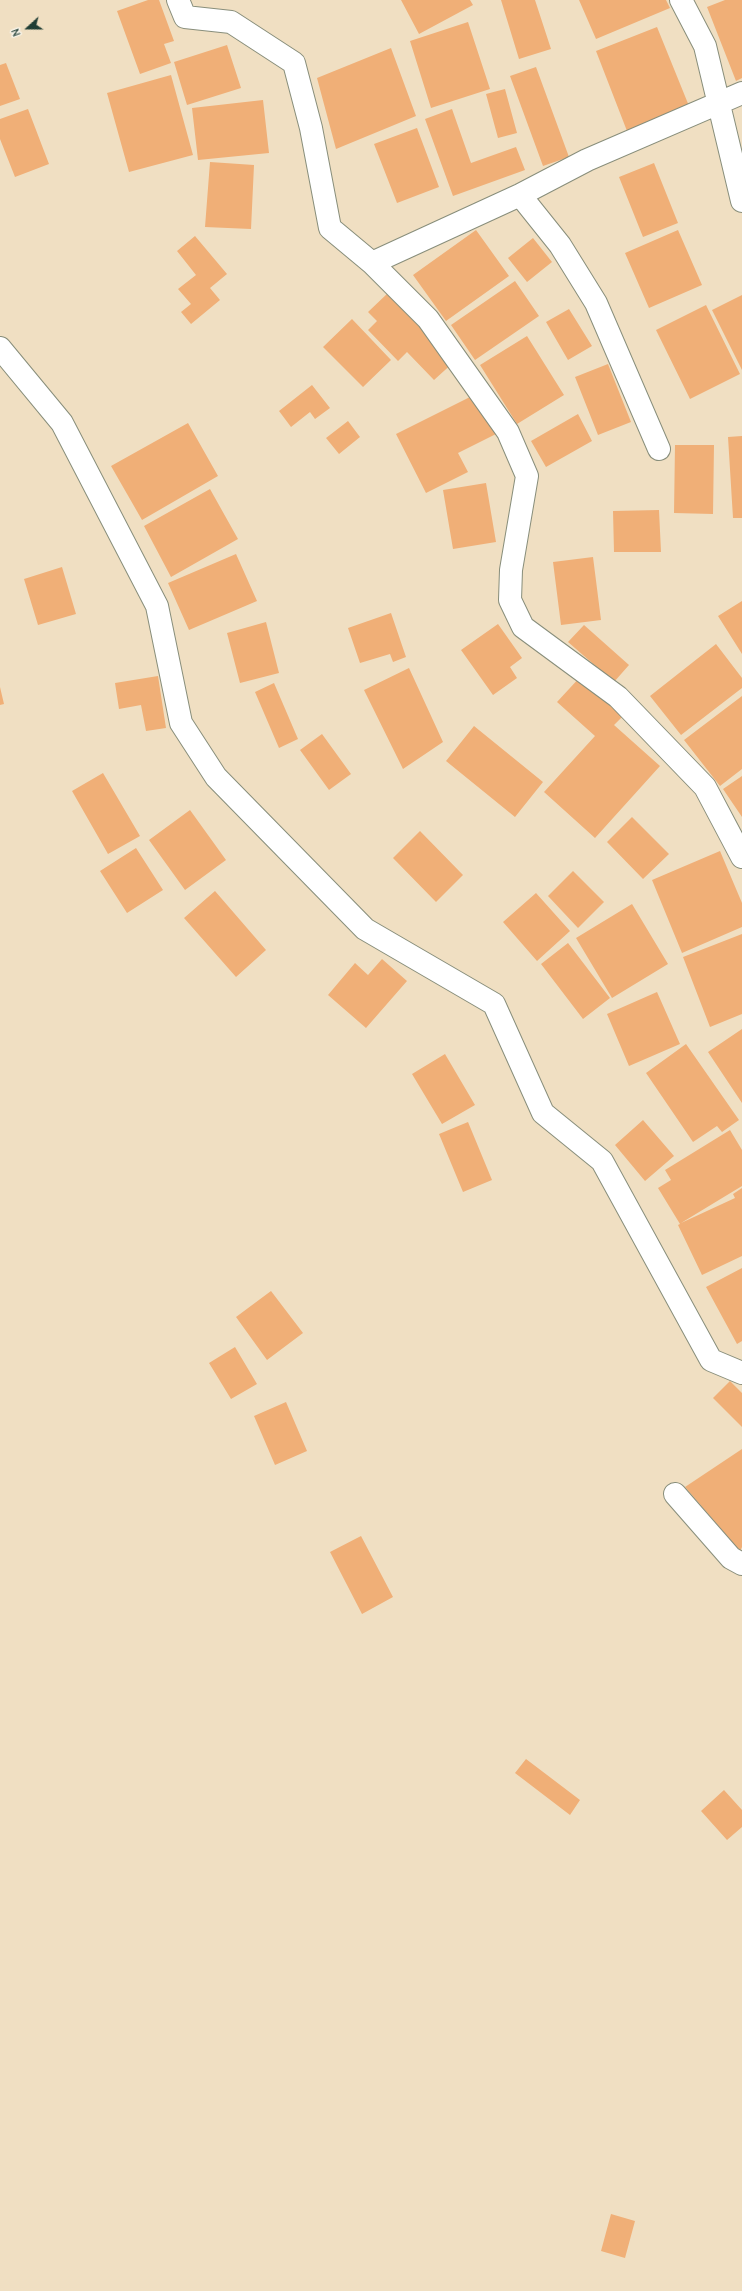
<!DOCTYPE html>
<style>
body{margin:0}
#map{position:relative;width:742px;height:2291px;overflow:hidden;background:#f0dfc2;font-family:"Comic Neue",sans-serif}
canvas{display:block}
.north{position:absolute;left:8px;top:8px;width:40px;height:40px;-webkit-text-stroke:3px #f7f3e8;paint-order:stroke;rotate:249deg;font-size:11px;font-weight:700;line-height:16px;text-align:center;color:#1f3d34}
.north::after{content:'';display:block;margin:auto;width:14px;height:18px;background:#1f3d34;clip-path:polygon(50% 0,100% 100%,50% 72%,0 100%)}
</style>
<div id="map">
<canvas width="742" height="2291"></canvas>
<div class="north">N</div>
</div>
<script>
const c = document.querySelector('canvas').getContext('2d');
c.lineJoin = 'round';
function paint(path, color) { c.fillStyle = color; c.fill(path, 'evenodd'); }
const poly = rows => new Path2D(rows.map(r => 'M' + r).join(''));
function stroke(path, color, width, dash) { c.strokeStyle = color; c.lineWidth = width; c.lineCap = dash ? 'butt' : 'round'; c.setLineDash(dash || []); c.stroke(path); }
const building = poly([
 [148,0,159,0,174,41,164,44,171,63,140,74,117,11],
 [401,0,470,0,473,5,419,34],
 [501,0,535,0,551,49,519,59],
 [579,0,666,0,670,8,596,39],
 [725,0,742,0,742,78,736,81,707,7],
 [468,22,490,89,431,108,410,41],
 [657,27,689,106,627,131,596,51],
 [227,45,241,88,187,105,174,62],
 [391,48,416,116,336,149,317,78],
 [6,63,20,99,0,106,0,65],
 [536,67,569,157,543,166,510,76],
 [171,75,193,155,129,172,107,93],
 [505,89,517,133,498,138,486,94],
 [263,100,269,153,198,160,192,108],
 [28,109,49,164,15,177,0,139,0,119],
 [452,109,471,163,516,147,525,170,453,196,425,119],
 [417,128,439,187,397,203,374,144],
 [210,162,254,165,251,229,205,227],
 [654,163,678,223,643,237,619,177],
 [476,230,509,276,446,321,413,275],
 [678,230,702,285,649,308,625,253],
 [195,236,227,274,210,288,220,300,191,324,181,312,191,304,178,289,196,275,177,251],
 [533,238,552,262,527,282,508,258],
 [515,281,539,316,475,360,451,325],
 [389,292,455,361,434,380,407,352,398,361,368,330,377,321,368,312],
 [742,295,742,370,712,310],
 [706,305,740,374,690,399,656,330],
 [569,309,592,346,568,360,546,322],
 [352,319,391,360,363,387,323,347],
 [527,336,564,395,517,424,480,365],
 [608,364,631,422,598,435,575,377],
 [312,385,330,408,315,419,310,412,291,427,279,411],
 [476,394,496,434,458,453,468,472,426,493,396,434],
 [578,414,592,441,546,467,531,441],
 [348,421,360,437,339,454,326,438],
 [188,423,218,476,142,520,111,466],
 [742,436,742,518,733,518,728,437],
 [675,445,714,445,713,514,674,513],
 [486,483,496,542,453,549,443,490],
 [210,489,238,539,171,577,144,526],
 [659,510,661,552,614,552,613,511],
 [236,554,257,601,189,630,168,583],
 [593,557,601,620,561,625,553,562],
 [62,567,76,614,38,625,24,579],
 [742,601,742,654,718,616],
 [391,613,406,657,393,662,390,654,360,663,348,628],
 [266,622,279,673,240,683,227,633],
 [498,624,522,658,510,667,517,678,493,695,461,650],
 [584,625,629,665,614,682,568,642],
 [716,644,742,678,742,688,681,735,650,696],
 [409,668,443,742,403,769,364,690],
 [158,676,166,728,146,731,141,705,119,709,115,683],
 [581,676,624,715,614,725,660,766,595,838,544,792,595,736,557,702],
 [274,683,298,739,279,748,255,692],
 [0,687,4,704,0,705],
 [742,696,742,769,720,786,684,740],
 [474,726,543,782,515,817,446,761],
 [322,734,351,774,329,790,300,750],
 [103,773,140,836,108,854,72,791],
 [742,776,742,817,723,789],
 [190,810,226,860,185,890,149,840],
 [632,817,669,854,643,879,607,842],
 [420,831,463,875,436,902,393,858],
 [136,848,163,890,127,913,100,871],
 [720,851,742,903,742,927,682,953,652,880],
 [573,871,604,902,578,928,548,896],
 [215,891,266,950,236,977,184,918],
 [536,893,570,931,537,961,503,922],
 [632,904,668,964,612,998,576,938],
 [742,934,742,1014,710,1027,683,957],
 [568,943,610,998,583,1019,541,964],
 [382,959,407,981,366,1028,328,995,355,963,368,975],
 [657,992,680,1044,629,1066,607,1014],
 [742,1029,742,1103,708,1052],
 [686,1044,739,1120,722,1132,717,1126,693,1142,646,1073],
 [445,1054,475,1105,442,1124,412,1074],
 [643,1120,674,1156,645,1181,615,1145],
 [468,1122,492,1180,463,1192,439,1134],
 [730,1130,742,1150,742,1186,681,1223,735,1198,733,1194,742,1188,742,1256,702,1275,678,1225,680,1224,658,1188,671,1180,665,1170],
 [742,1268,742,1341,737,1344,706,1287],
 [271,1291,303,1333,267,1360,236,1317],
 [235,1347,257,1384,231,1399,209,1363],
 [730,1381,742,1393,742,1427,713,1398],
 [286,1402,307,1451,275,1465,254,1416],
 [742,1449,742,1547,740,1551,685,1487],
 [361,1536,393,1597,362,1614,330,1552],
 [526,1759,580,1800,570,1815,515,1773],
 [724,1790,742,1810,742,1827,727,1840,701,1811],
 [611,2214,635,2221,625,2258,601,2251]
]);
const street = poly([
 [178,0,185,17,231,22,294,63,311,128,330,228,372,263,428,319,508,432,527,476,511,570,510,600,523,627,618,697,705,787,742,857],
 [681,0,705,46,742,201],
 [520,195,560,245,596,303,659,449],
 [372,263,520,195,587,160,742,93],
 [0,348,62,423,157,606,181,723,216,777,365,929,494,1004,543,1113,602,1161,711,1360,742,1373],
 [675,1494,731,1558,742,1564]
]);
paint(building, '#f0af77');
stroke(street, '#888e7b', 24);
stroke(street, '#fff', 22);
</script>
